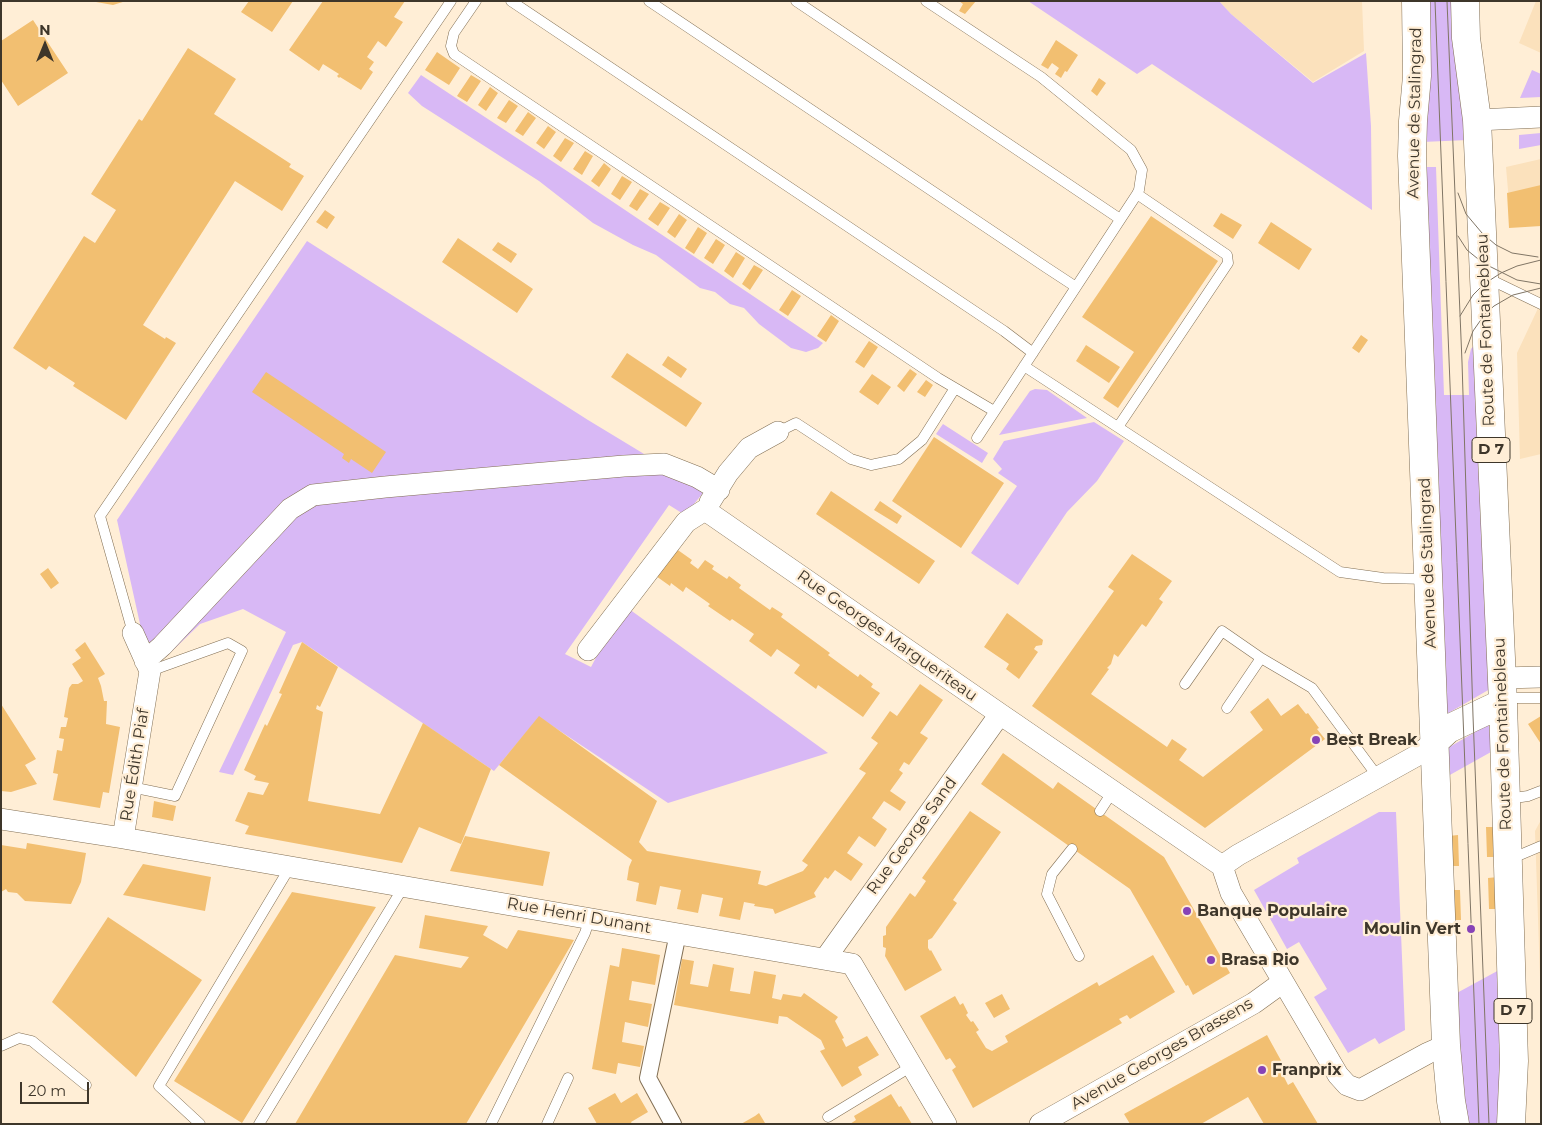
<!DOCTYPE html>
<meta charset="utf-8">
<style>
body{margin:0}
#map{position:relative;width:1542px;height:1125px;overflow:hidden;background:#ffeed6;font-family:Montserrat,sans-serif}
canvas{display:block}
.frame{position:absolute;inset:0;border:2px solid #3e362a;pointer-events:none}
.north{position:absolute;left:20px;top:20px;width:50px;height:50px;-webkit-text-stroke:4px #ffeed6;paint-order:stroke;rotate:0deg;font-size:14px;font-weight:700;line-height:20px;text-align:center;color:#3e362a}
.north::after{content:'';display:block;margin:auto;width:18px;height:22px;background:#3e362a;clip-path:polygon(50% 0,100% 100%,50% 72%,0 100%)}
.scale{position:absolute;left:20px;top:1082px;width:69px;height:22px;box-sizing:border-box;border:2px solid #3e362a;border-top:0;padding-left:6px;font-size:15px;line-height:18px;white-space:nowrap;color:#3e362a;-webkit-text-stroke:4px #ffeed6;paint-order:stroke}
</style>
<div id="map">
<canvas width="1542" height="1125"></canvas>
<div class="frame"></div>
<div class="north">N</div>
<div class="scale">20 m</div>
</div>
<script>
const c = document.querySelector('canvas').getContext('2d');
c.lineJoin = 'round';
function paint(path, color) { c.fillStyle = color; c.fill(path, 'evenodd'); }
const poly = rows => new Path2D(rows.map(r => 'M' + r).join(''));
function stroke(path, color, width, dash) { c.strokeStyle = color; c.lineWidth = width; c.lineCap = dash ? 'butt' : 'round'; c.setLineDash(dash || []); c.stroke(path); }
function write(font, color, halo, rows, align = 'center') {
  c.font = font + ' Montserrat,sans-serif'; c.lineWidth = 4.5; c.setLineDash([]); c.textBaseline = 'middle'; c.strokeStyle = halo; c.fillStyle = color; for (const [text, x, y, turn = 0] of rows) {
    c.save(); c.translate(x, y); c.rotate((+turn || 0) * Math.PI / 180); c.textAlign = isNaN(turn) ? turn : align; if (halo) c.strokeText(text, 0, 0); c.fillText(text, 0, 0); c.restore();
  }
}
const built = poly([
 [1219,1,1362,1,1364,51,1313,82,1231,14],
 [1536,1,1541,1,1541,53,1519,43],
 [1541,159,1541,224,1511,225,1506,167],
 [1541,302,1541,454,1520,459,1517,353],
 [1541,820,1541,1006,1535,831]
]);
const green = poly([
 [1028,1,1219,1,1231,14,1313,83,1366,53,1371,126,1372,210,1152,64,1137,74],
 [1426,1,1455,1,1468,140,1422,142],
 [1532,70,1541,74,1541,97,1520,98],
 [421,75,567,171,823,343,818,348,806,352,791,348,759,324,744,308,730,304,715,292,700,288,656,255,633,245,593,223,539,181,422,106,408,93],
 [1541,133,1541,145,1519,149,1519,135],
 [1423,167,1436,167,1444,395,1469,395,1468,362,1471,349,1476,343,1490,689,1445,715],
 [307,241,588,420,692,483,703,493,685,515,669,505,565,654,591,667,607,637,629,609,828,753,668,803,539,717,494,771,302,642,293,645,233,775,219,772,286,632,243,609,200,624,166,657,154,642,144,642,117,520],
 [1035,389,1047,390,1087,418,999,435,1030,391],
 [1094,422,1124,441,1097,481,1067,512,1018,585,971,553,1017,486,998,473,1002,469,993,459,1004,441],
 [943,424,988,453,982,463,936,434],
 [1489,724,1491,752,1448,776,1446,749],
 [1379,812,1396,812,1405,1030,1379,1044,1375,1038,1348,1053,1314,997,1327,989,1299,942,1287,949,1254,890,1299,863,1297,858],
 [1501,969,1502,1124,1466,1124,1455,994]
]);
const building = poly([
 [126,1,113,5,96,2,96,1],
 [249,1,293,1,272,32,241,12],
 [323,1,405,1,394,17,403,22,386,47,378,41,367,57,374,62,369,69,373,72,361,90,340,77,339,78,337,76,339,74,323,64,319,71,289,50],
 [959,1,976,1,965,14,959,11,963,4],
 [33,20,68,73,18,106,1,80,1,41],
 [1056,40,1078,55,1067,72,1065,71,1061,78,1055,74,1059,68,1052,63,1048,69,1041,65],
 [188,48,236,79,214,114,291,164,289,167,304,176,282,211,235,181,143,325,165,339,166,337,176,343,126,420,73,386,75,383,49,366,46,370,13,348,84,236,95,243,116,210,91,194,139,119,142,121],
 [437,52,460,68,449,85,425,70],
 [471,75,481,81,467,102,457,96],
 [1099,78,1106,83,1097,96,1091,91],
 [490,87,498,93,486,111,478,105],
 [509,100,518,106,506,123,497,118],
 [528,112,536,118,523,136,515,131],
 [548,126,556,132,544,149,536,143],
 [565,138,574,143,561,162,553,156],
 [585,151,593,156,582,175,573,169],
 [604,163,611,169,599,187,591,181],
 [622,176,632,182,620,200,611,194],
 [1541,185,1541,226,1509,228,1507,193],
 [640,189,649,194,637,211,629,206],
 [660,202,670,208,658,226,648,219],
 [325,210,335,217,327,229,316,222],
 [1221,213,1242,225,1233,239,1213,226],
 [679,214,687,220,675,238,667,232],
 [1151,216,1218,261,1118,408,1103,398,1134,352,1082,317],
 [1271,222,1312,249,1299,270,1258,243],
 [698,227,707,233,694,254,685,248],
 [458,238,533,289,517,313,442,262],
 [716,239,725,245,713,264,704,258],
 [498,242,517,254,511,263,492,250],
 [736,252,745,258,733,278,724,271],
 [754,265,763,270,750,290,742,284],
 [792,290,801,296,788,316,779,310],
 [831,315,839,321,826,342,817,336],
 [1361,335,1368,340,1359,353,1352,348],
 [869,341,878,347,864,368,855,362],
 [1086,345,1120,367,1109,383,1076,361],
 [627,353,702,403,686,427,611,377],
 [668,356,687,369,681,378,662,365],
 [910,369,917,374,904,392,897,386],
 [266,372,386,452,372,473,351,459,349,463,342,458,344,454,252,392],
 [872,374,891,387,878,405,859,392],
 [926,380,933,385,925,397,917,392],
 [934,437,1004,483,961,548,892,501],
 [831,491,935,561,919,584,816,514],
 [880,501,902,516,897,524,874,510],
 [675,548,692,560,690,563,698,569,705,560,714,566,712,569,727,579,729,576,741,585,739,588,770,610,772,607,783,614,781,617,830,653,828,655,858,677,860,674,873,684,871,687,880,693,863,717,818,685,816,689,794,673,800,665,777,649,771,657,749,641,754,634,732,619,730,621,708,606,710,604,686,587,683,592,671,583,670,586,656,576],
 [1132,554,1172,581,1159,599,1163,602,1146,627,1142,624,1118,657,1114,654,1111,664,1107,668,1109,669,1091,694,1167,747,1172,739,1187,749,1179,760,1203,777,1263,730,1250,712,1268,698,1281,716,1298,704,1306,714,1308,713,1319,728,1317,729,1325,739,1205,828,1032,706,1114,591,1108,587],
 [48,568,59,583,51,589,40,574],
 [1007,613,1043,640,1042,645,1036,646,1034,649,1038,652,1019,679,1006,669,1009,664,984,647],
 [85,642,105,674,98,678,101,686,104,701,107,701,106,724,120,727,109,793,103,792,100,808,53,800,58,774,53,773,57,750,62,751,64,739,59,738,61,727,66,727,68,718,64,717,69,688,72,684,78,684,83,681,72,664,81,658,75,650],
 [302,642,338,667,320,707,317,705,316,709,323,712,308,801,380,814,423,723,491,769,461,844,419,827,402,863,245,834,249,826,235,821,248,792,263,795,269,783,254,780,256,776,244,770,265,724,267,726,282,694,279,693],
 [920,684,943,700,920,733,928,738,909,765,904,762,899,770,903,773,890,791,906,802,900,811,884,801,872,818,887,829,878,843,875,847,859,836,847,853,863,864,851,881,835,870,828,879,825,877,814,893,816,897,775,914,773,909,754,906,755,904,744,902,740,920,719,916,723,898,702,894,698,913,677,909,681,890,660,886,656,905,636,901,639,883,627,880,629,867,632,860,499,765,539,716,657,801,639,842,647,851,761,871,758,884,766,886,803,871,808,865,802,861,866,773,859,769,878,743,871,738,890,711,897,716],
 [1,704,36,759,25,765,37,784,11,792,1,791],
 [1541,716,1541,744,1528,724],
 [1003,753,1053,789,1058,782,1164,857,1230,973,1193,995,1188,985,1186,986,1130,889,981,784],
 [154,801,176,806,173,821,152,817],
 [970,811,1001,832,953,900,957,903,932,938,928,940,928,948,930,951,931,950,942,970,905,991,885,956,886,948,883,947,883,936,886,935,886,927,910,893,915,897,926,881,922,878],
 [1486,827,1496,827,1497,857,1487,857],
 [1458,835,1459,866,1450,866,1449,836],
 [465,836,550,852,543,886,450,871],
 [27,843,86,853,81,882,71,904,25,901,17,893,8,892,6,889,1,892,1,845,26,849],
 [143,864,211,877,205,911,123,895],
 [1498,877,1499,909,1489,909,1488,878],
 [1451,890,1460,890,1461,920,1452,920],
 [292,892,376,907,242,1123,174,1081],
 [425,915,488,926,483,935,507,949,518,930,574,940,466,1124,295,1124,395,955,461,968,469,957,419,948],
 [108,917,202,980,136,1077,52,1002],
 [622,948,660,955,655,985,632,981,629,1000,652,1004,648,1027,625,1022,622,1042,644,1046,640,1067,618,1063,616,1074,592,1069,610,965,619,967],
 [1153,955,1175,992,1130,1019,1127,1015,1119,1019,1122,1023,973,1108,952,1070,956,1067,950,1058,946,1060,920,1016,955,996,960,1005,963,1003,968,1013,966,1015,971,1022,973,1021,979,1030,976,1032,986,1048,992,1051,1008,1042,1005,1036,1061,1003,1097,982,1099,986],
 [682,959,694,961,690,984,708,987,713,964,734,968,730,991,750,994,754,971,776,975,772,998,781,1000,783,994,801,997,804,993,838,1017,835,1021,844,1038,842,1039,846,1047,867,1036,879,1055,858,1067,862,1075,842,1087,820,1051,825,1049,821,1040,787,1017,779,1016,778,1024,674,1005],
 [1002,994,1010,1009,994,1018,985,1003],
 [1267,1035,1289,1075,1284,1077,1288,1085,1293,1082,1318,1124,1264,1124,1248,1097,1201,1124,1130,1124,1124,1114],
 [615,1093,621,1103,637,1093,648,1112,631,1122,632,1124,597,1124,588,1108],
 [891,1094,899,1107,901,1106,912,1124,850,1124,856,1120,854,1116],
 [759,1113,765,1123,741,1124,755,1116]
]);
const service = poly([
 [476,1,454,33,451,46,454,54,938,378,994,411],
 [511,1,1004,331,1033,353],
 [649,1,1047,268,1076,287],
 [796,1,1120,219],
 [926,1,1041,77,1131,150,1142,170,1139,190,1137,194,977,438],
 [1487,278,1541,304],
 [1024,366,1340,572,1383,578,1428,579],
 [1118,427,1228,263,1227,255,1137,194],
 [778,432,796,423,851,459,871,465,899,459,922,440,955,388],
 [133,633,100,516,451,1],
 [1185,684,1222,631,1261,658,1312,688,1378,777],
 [1504,702,1513,698,1541,698],
 [1227,708,1261,658],
 [131,787,175,796,242,651,228,643,150,671],
 [1508,799,1528,796,1541,791],
 [1100,811,1113,791],
 [1072,849,1052,874,1047,894,1079,956],
 [1508,860,1541,846],
 [1,1046,19,1038,32,1041,86,1085],
 [828,1117,912,1066],
 [200,1124,159,1086,290,867],
 [259,1124,404,886],
 [491,1124,585,933,590,918],
 [547,1124,568,1078]
]);
const pedestrian = poly([
 [673,1124,648,1078,678,933]
]);
const minor = poly([
 [1477,120,1541,117],
 [710,502,728,473,749,448,778,432],
 [588,650,686,522,705,510,1000,714,1222,866],
 [145,661,162,646,290,509,313,495,385,487,624,466,664,464,697,477,719,490],
 [1502,678,1541,677],
 [1434,742,1416,756,1238,855,1222,866,1231,893,1338,1075,1347,1085,1360,1090,1428,1053,1446,1045],
 [1,819,123,838,150,671,133,633],
 [123,838,852,964,946,1124],
 [825,959,1000,714],
 [1040,1124,1254,1003,1283,982]
]);
const primary = poly([
 [1416,1,1417,76,1413,121,1412,156,1446,1045,1451,1101,1455,1124],
 [1465,1,1466,38,1477,120,1503,703,1514,1061,1511,1124],
 [1434,742,1448,729,1503,703]
]);
const tram = poly([
 [1435,1,1479,1124],
 [1447,1,1462,362,1473,716,1489,1124],
 [1458,193,1466,214,1482,233,1496,245,1512,253,1538,257],
 [1458,236,1467,250,1483,263,1517,280,1541,284],
 [1460,316,1473,295,1484,284,1501,273,1517,266,1541,260],
 [1465,353,1473,331,1485,314,1494,306,1513,295,1541,288]
]);
const markers = [
 [1316,740,5,"#8743b7"],
 [1187,911,5,"#8743b7"],
 [1471,929,5,"#8743b7"],
 [1211,960,5,"#8743b7"],
 [1262,1070,5,"#8743b7"]
];
const shields = [
 [1491,450,38],
 [1513,1011,38]
];
const shieldNames = [
 ["D 7",1491,450],
 ["D 7",1513,1011]
];
const streetNames = [
 ["Avenue de Stalingrad",1415,113,-89],
 ["Route de Fontainebleau",1486,330,-92],
 ["Avenue de Stalingrad",1428,563,-92],
 ["Rue Georges Margueriteau",887,636,35],
 ["Route de Fontainebleau",1503,734,-92],
 ["Rue Édith Piaf",135,765,-81],
 ["Rue George Sand",912,836,-54],
 ["Rue Henri Dunant",579,916,10],
 ["Avenue Georges Brassens",1162,1054,-30]
];
const poiNames = [
 ["Best Break",1326,740],
 ["Banque Populaire",1197,911],
 ["Moulin Vert",1461,929,"right"],
 ["Brasa Rio",1221,960],
 ["Franprix",1272,1070]
];
paint(built, '#fbe1bc');
paint(green, '#d8b8f5');
paint(building, '#f2bf71');
stroke(service, '#826f54', 11);
stroke(pedestrian, '#826f54', 18);
stroke(minor, '#826f54', 22);
stroke(primary, '#826f54', 29);
stroke(service, '#fff', 10);
stroke(pedestrian, '#fff', 16);
stroke(minor, '#fff', 21);
stroke(primary, '#fff', 28);
stroke(tram, '#807565', 1);
for (const [x, y, r, color] of markers) { const dot = new Path2D(); dot.arc(x, y, r, 0, 2 * Math.PI); c.fillStyle = color; c.fill(dot); stroke(dot, '#ffeed6', 2); }
for (const [x, y, w] of shields) { const box = new Path2D(); box.roundRect(x - w / 2, y - 12.5, w, 25, 4); c.fillStyle = '#ffeed6'; c.fill(box); stroke(box, '#3e362a', 1); }
write('bold 15px', '#3e362a', null, shieldNames);
write('16px', '#3e362a', '#ffeed6', streetNames);
write('bold 16px', '#3e362a', '#ffeed6', poiNames, 'left');
</script>
